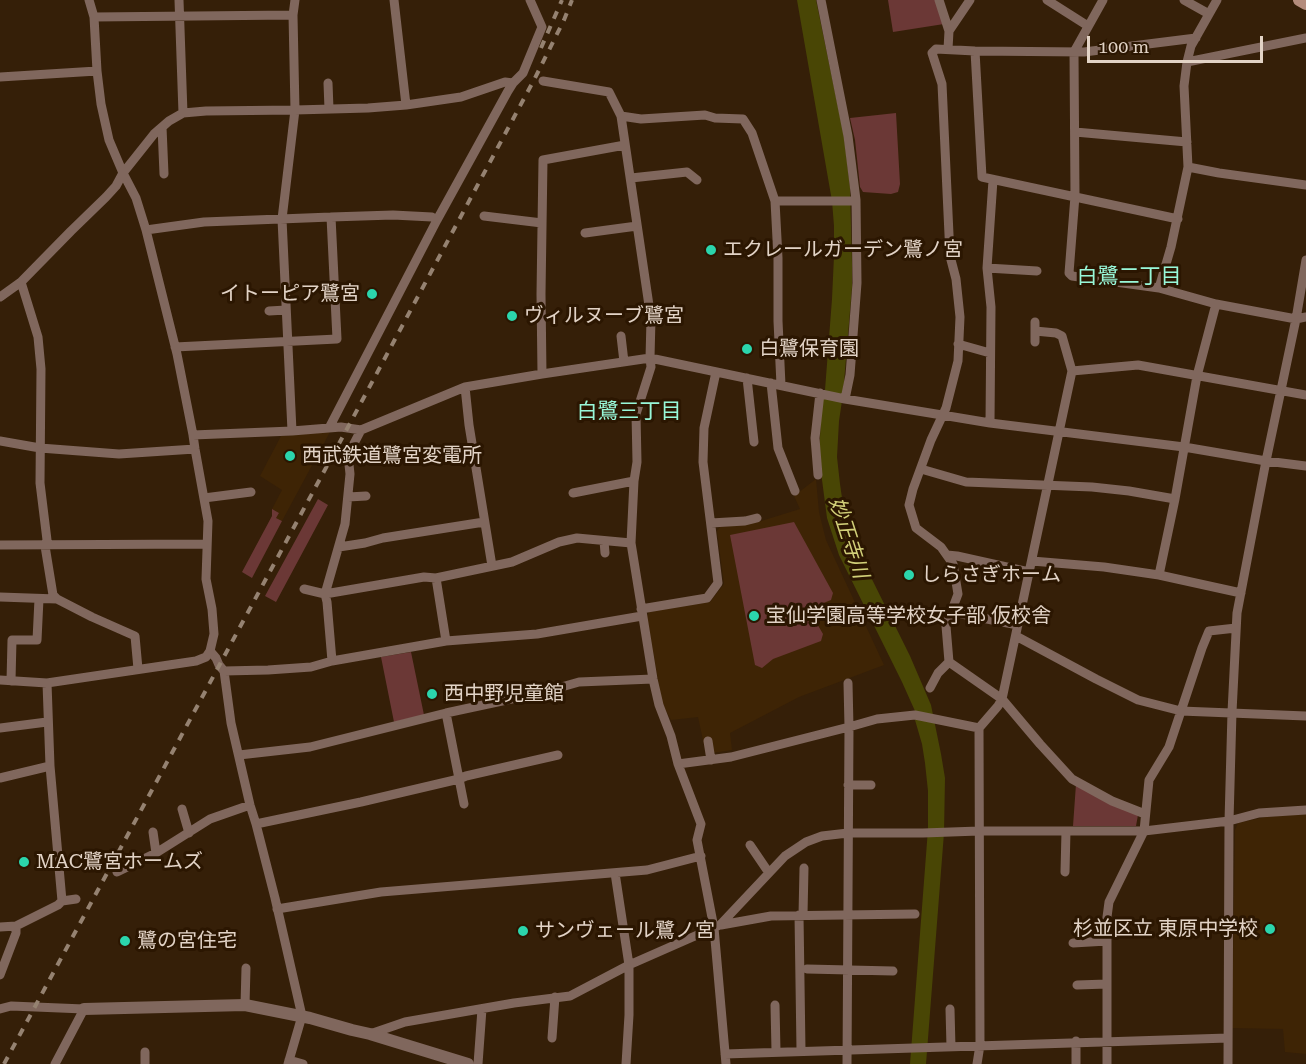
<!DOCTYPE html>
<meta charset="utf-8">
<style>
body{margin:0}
#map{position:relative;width:1306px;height:1064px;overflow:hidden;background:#351f08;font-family:"Roboto Serif",serif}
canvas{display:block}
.scale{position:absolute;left:1087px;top:36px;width:176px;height:27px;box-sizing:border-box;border:3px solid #e2d3c6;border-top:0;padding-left:8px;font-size:18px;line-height:21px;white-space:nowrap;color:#e2d3c6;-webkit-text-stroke:4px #2b1601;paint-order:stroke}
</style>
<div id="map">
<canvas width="1306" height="1064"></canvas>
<div class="scale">100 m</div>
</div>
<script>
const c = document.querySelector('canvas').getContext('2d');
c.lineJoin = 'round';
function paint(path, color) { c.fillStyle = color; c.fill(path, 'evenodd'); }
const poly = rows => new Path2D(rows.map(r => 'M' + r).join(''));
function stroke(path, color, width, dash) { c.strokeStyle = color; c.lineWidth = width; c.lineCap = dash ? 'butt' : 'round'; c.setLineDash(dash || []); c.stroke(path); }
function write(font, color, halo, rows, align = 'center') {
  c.font = font + ' "Roboto Serif","Noto Sans JP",serif'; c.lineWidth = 6; c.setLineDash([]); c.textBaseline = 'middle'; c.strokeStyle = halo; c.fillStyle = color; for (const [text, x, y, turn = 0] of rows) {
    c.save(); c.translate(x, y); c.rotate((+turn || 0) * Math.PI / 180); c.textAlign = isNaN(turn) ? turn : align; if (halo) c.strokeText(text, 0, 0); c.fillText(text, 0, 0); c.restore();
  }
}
const built = poly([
 [330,432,282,521,276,518,279,513,272,509,282,490,260,476,281,436],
 [816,479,819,512,826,540,884,665,799,697,730,733,732,750,706,754,698,717,671,720,662,703,647,616,649,612,710,602,724,584,717,531,720,527,758,522,800,509,794,496],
 [1306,814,1306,1054,1285,1052,1283,1029,1232,1028,1235,830,1238,823,1266,817]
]);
const green = poly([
 [888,0,936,0,944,24,893,32],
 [896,113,900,184,898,192,891,194,863,192,860,187,855,140,850,118],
 [318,499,328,505,276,602,265,596],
 [272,509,279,513,276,518,282,521,252,578,242,572,272,516],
 [794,522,833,593,831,600,816,606,816,622,823,634,821,641,773,659,762,668,755,665,730,535],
 [411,652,424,715,394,722,381,657],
 [1076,784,1138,815,1136,826,1073,826]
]);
const water = poly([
 [797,0,816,0,844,136,850,187,852,264,852,287,843,394,839,421,837,457,840,484,843,505,855,545,910,656,931,705,941,754,945,778,944,833,926,1064,910,1064,928,829,928,791,925,763,922,744,915,720,915,711,902,682,839,555,827,518,819,457,822,398,825,390,832,299,834,256,834,226,832,201]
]);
const minor = poly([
 [179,0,183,113],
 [394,0,406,105],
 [821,0,848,136,856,200,857,283,850,375,845,399],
 [939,0,949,31,948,49],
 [1047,0,1088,26],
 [1103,0,1074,52,1075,196,1069,273,1072,276,1159,288,1216,304,1296,319,1306,317],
 [1184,0,1209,14],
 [1217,0,1191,46,1187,62,1306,38],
 [94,17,293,15],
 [949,31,970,0],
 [975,51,982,177,1178,219],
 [0,77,97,71],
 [543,81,609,92,621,116,651,319,650,358,651,367,636,414,637,462,634,481,631,543,653,679,659,705,671,736,678,764,701,824,697,840,714,928,726,1064],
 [328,83,329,109],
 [621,116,641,119,705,115,715,118,743,119,752,133,775,201,778,258,778,321,781,385],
 [162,127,164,174],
 [1075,132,1187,142],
 [1188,167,1219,173,1306,185],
 [631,178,687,172,697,180],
 [775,201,851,201],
 [484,216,542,223],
 [146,230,204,222,331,217,393,215,432,217,437,220],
 [585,233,637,226],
 [987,268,1037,271],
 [21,282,38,337,41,369,40,483,47,540,45,546,53,595,57,599,92,617,135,636,138,669],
 [1159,288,1171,247,1188,167,1184,86,1187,62],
 [0,297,21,282,71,231,106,197,116,186,123,173,154,134,169,121,183,113,206,111,295,110,368,108,406,105,461,97,505,82,513,83],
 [269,311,286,310],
 [1035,331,1056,333,1062,336,1072,371],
 [621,336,624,362],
 [1035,342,1035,322],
 [958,344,990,353],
 [175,347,337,339,331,217],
 [542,374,541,294,543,160,625,145],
 [747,378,754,442],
 [771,383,778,448,795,491],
 [465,387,469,425,492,566],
 [990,423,991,307,987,268,993,180],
 [329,428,437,220,508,91,513,83,523,73,542,27,530,0],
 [292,431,282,219,295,110,293,15,295,0],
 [193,435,292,431,341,427,361,430,465,387,542,374,650,358,845,399,942,415,990,423,1184,447,1266,461,1306,466],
 [0,441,40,448,119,454,195,449],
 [921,469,966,482,1092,487,1129,491,1175,499],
 [818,475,815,438,820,393],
 [573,493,634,481],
 [348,497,366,496],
 [204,498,251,492],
 [711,523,745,521,757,518],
 [604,541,605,553],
 [0,545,207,544],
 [339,547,365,543,383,538,484,522],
 [947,555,957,556,1029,572],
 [1032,561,1104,567,1159,575,1241,593],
 [1159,575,1175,499,1197,376,1216,304],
 [436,578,446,641],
 [304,589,325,594,424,577,436,578,512,562,559,542,577,538,631,543],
 [0,597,57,599],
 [641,609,707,598,718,583,703,462,704,428,716,372],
 [951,612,1018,625],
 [1016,636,1096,679,1138,700,1181,711,1306,716],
 [210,651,216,658,219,665,224,671,231,723,250,805,256,824,275,898,302,1016,288,1064],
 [332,661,327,602,325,594,345,524,350,474,348,455,361,430],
 [224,671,268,670,311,667,332,661,446,641,537,634,642,616],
 [0,680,47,683,196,661,206,657,210,651,214,634,212,609,206,579,208,521,195,449,193,435,177,354,146,230,136,198,123,173,109,140,101,104,97,71,94,17,89,0],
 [11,681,12,640,37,640,39,599],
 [930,688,938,673,949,662],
 [446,713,464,804],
 [0,728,47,722],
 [708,741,711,760],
 [239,755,310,747,446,713,544,692,579,682,653,679],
 [678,764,731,757,849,727,848,683],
 [0,778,50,766],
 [848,785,871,785],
 [182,809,189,833],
 [1145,814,1112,801,1072,779,1040,744,1002,699,949,662,946,626,958,594,953,564,941,547,916,528,909,505,913,489,931,440,946,408,958,361,960,317,956,279,950,256,942,84,932,53,936,49,975,51,1084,52,1196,38],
 [256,824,361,802,459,779,466,776,558,755],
 [153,832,156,853],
 [750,845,769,873],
 [117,872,156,853,210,819,250,805],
 [1065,872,1066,831],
 [615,873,629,965,629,1015,626,1064],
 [62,901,76,899],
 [277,909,381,892,647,870,701,856],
 [799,915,801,1050],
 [803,915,804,868],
 [721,925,771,916,915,914],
 [0,927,16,926,58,905,62,901,50,766,47,683],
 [1073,943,1107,941],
 [807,969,893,971],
 [0,975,16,933,16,926],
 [1077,985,1107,984],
 [245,1005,246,968],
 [775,1005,776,1051],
 [0,1009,11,1006,84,1009,55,1064],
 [950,1009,951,1047],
 [370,1034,405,1022,514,1003,570,996,629,965,720,925,785,856,806,842,822,836,848,833,923,833,979,831,1144,831,1229,821,1259,813,1306,810],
 [552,1038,555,997],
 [1076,1041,1076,1064],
 [725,1054,1228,1038],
 [289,1060,303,1064],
 [145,1064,145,1052],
 [478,1064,482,1009],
 [847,1064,849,727,877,719,915,715,979,728],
 [977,1064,980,1045,979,728,998,706,1002,699,1072,371,1138,365,1306,395],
 [1107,1064,1107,917,1109,902,1144,831,1149,780,1169,747,1202,648,1209,631,1236,628],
 [1228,1064,1229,821,1232,712,1237,613,1266,461,1296,319,1306,260]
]);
const tertiary = poly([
 [84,1009,245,1005,310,1018,352,1030,370,1034,468,1064]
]);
const secondary = poly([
 [1299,0,1306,4]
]);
const rail = poly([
 [541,48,562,0],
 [4,1064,348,427,535,78,564,20,572,0]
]);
const markers = [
 [711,250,6,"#2bd5ac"],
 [372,294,6,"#2bd5ac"],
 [512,316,6,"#2bd5ac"],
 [747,349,6,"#2bd5ac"],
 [290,456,6,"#2bd5ac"],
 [909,575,6,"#2bd5ac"],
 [754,616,6,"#2bd5ac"],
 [432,694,6,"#2bd5ac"],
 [24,862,6,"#2bd5ac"],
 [1270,929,6,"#2bd5ac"],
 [523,931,6,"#2bd5ac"],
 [125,941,6,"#2bd5ac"]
];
const poiNames = [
 ["エクレールガーデン鷺ノ宮",723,250],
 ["イトーピア鷺宮",360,294,"right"],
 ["ヴィルヌーブ鷺宮",524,316],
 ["白鷺保育園",759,349],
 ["西武鉄道鷺宮変電所",302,456],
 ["しらさぎホーム",921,575],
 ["宝仙学園高等学校女子部 仮校舎",766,616],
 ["西中野児童館",444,694],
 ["MAC鷺宮ホームズ",36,862],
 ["杉並区立 東原中学校",1258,929,"right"],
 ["サンヴェール鷺ノ宮",535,931],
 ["鷺の宮住宅",137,941]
];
const neighbourhoodNames = [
 ["白鷺二丁目",1129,277],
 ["白鷺三丁目",629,412]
];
const waterNames = [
 ["妙正寺川",848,538,72]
];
paint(built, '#3e2405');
paint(green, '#6b3836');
paint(water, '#494605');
stroke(minor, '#80675d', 9);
stroke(tertiary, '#80675d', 12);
stroke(secondary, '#b48c7c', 12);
stroke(rail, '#958271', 4, [8, 8]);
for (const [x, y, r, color] of markers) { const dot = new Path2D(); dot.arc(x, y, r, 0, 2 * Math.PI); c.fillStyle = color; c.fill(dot); stroke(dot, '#2b1601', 2); }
write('20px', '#e2d3c6', '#2b1601', poiNames, 'left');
write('21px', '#98f7d8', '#2b1601', neighbourhoodNames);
write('italic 21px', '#d1cf78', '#2b1601', waterNames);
</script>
